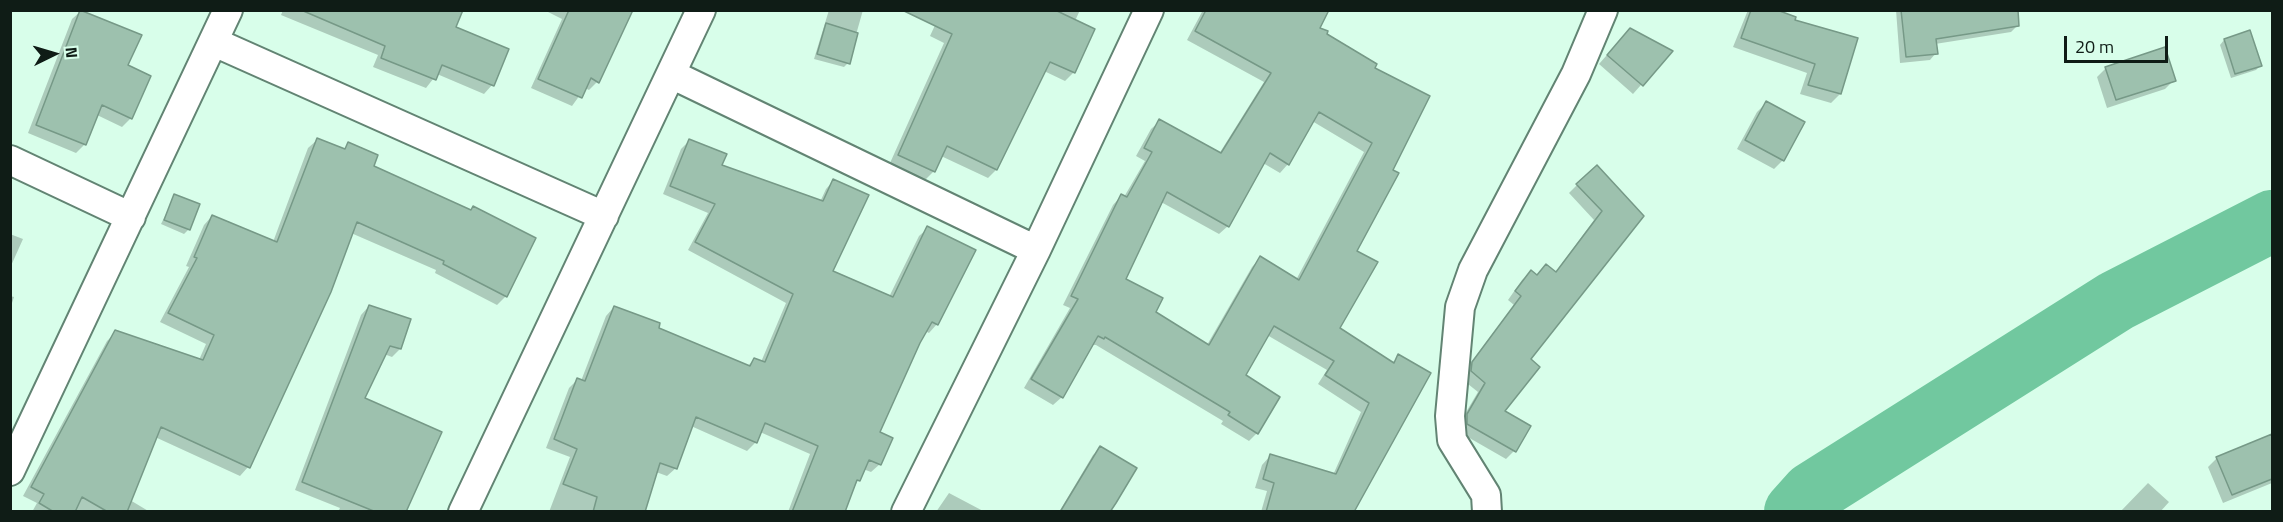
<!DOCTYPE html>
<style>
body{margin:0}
#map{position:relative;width:2283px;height:522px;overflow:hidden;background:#d8feea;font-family:"Titillium Web",sans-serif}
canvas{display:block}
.frame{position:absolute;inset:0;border:12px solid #0f1c16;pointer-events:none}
.north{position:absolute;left:24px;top:24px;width:60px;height:60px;-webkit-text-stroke:4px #d8feea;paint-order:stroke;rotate:85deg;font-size:16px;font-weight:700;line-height:24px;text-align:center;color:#0f1c16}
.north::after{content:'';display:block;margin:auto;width:21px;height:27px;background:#0f1c16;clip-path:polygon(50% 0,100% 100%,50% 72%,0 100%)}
.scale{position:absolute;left:2064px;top:36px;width:104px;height:27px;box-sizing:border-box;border:3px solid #0f1c16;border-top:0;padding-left:8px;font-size:18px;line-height:21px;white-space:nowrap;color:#0f1c16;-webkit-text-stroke:4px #d8feea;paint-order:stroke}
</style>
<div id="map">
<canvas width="2283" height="522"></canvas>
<div class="frame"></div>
<div class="north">N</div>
<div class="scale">20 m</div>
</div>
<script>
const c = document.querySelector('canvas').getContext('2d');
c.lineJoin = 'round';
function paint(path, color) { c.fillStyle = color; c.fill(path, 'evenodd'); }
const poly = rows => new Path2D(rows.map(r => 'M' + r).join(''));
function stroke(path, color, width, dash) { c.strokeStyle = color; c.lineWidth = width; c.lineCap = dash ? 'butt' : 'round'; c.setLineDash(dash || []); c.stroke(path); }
const shadow = poly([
 [283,10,461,10,454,28,492,85,484,94,437,74,426,88,373,67,378,55,281,15],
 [544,10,631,10,597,82,589,90,585,88,572,106,531,88,562,19],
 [829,10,863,10,848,63,844,67,814,59],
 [942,10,1080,10,1075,21,1074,72,1065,81,1044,71,996,170,988,178,941,156,934,171,925,180,890,163,944,43,930,36],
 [1203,10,1327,10,1318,28,1375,65,1372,69,1391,170,1355,252,1338,329,1392,363,1399,356,1352,512,1261,512,1267,491,1255,488,1262,465,1270,456,1333,475,1361,412,1318,384,1327,370,1267,335,1244,376,1257,433,1249,441,1221,424,1223,421,1096,345,1091,345,1062,397,1053,405,1024,388,1070,308,1063,305,1113,205,1121,196,1124,197,1145,161,1136,156,1151,129,1160,121,1219,154,1264,82,1187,40],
 [1312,121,1364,152,1296,280,1260,258,1252,267,1207,345,1154,313,1124,280,1161,202,1219,234,1228,226,1263,163,1280,173,1288,164],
 [1748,10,1773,10,1840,94,1831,103,1800,94,1807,73,1733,47],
 [1896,10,2016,10,2018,25,2011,32,1935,44,1936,53,1930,60,1900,63],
 [81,11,126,66,149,76,130,119,122,127,97,115,85,144,76,153,28,133,72,19],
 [2249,32,2260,66,2256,70,2231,78,2220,45,2224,40],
 [1621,39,1670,52,1633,94,1599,64],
 [2106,68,2174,80,2165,89,2107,108,2097,77],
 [1766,103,1783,160,1774,169,1737,149,1757,112],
 [317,140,343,150,349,144,372,166,469,211,473,208,506,296,497,305,435,273,436,270,351,233,248,467,240,476,155,437,130,500,150,512,32,512,37,503,23,496,107,341,116,332,199,360,206,344,160,322,189,267,186,266,204,225,212,216,273,242,308,148],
 [689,141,721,166,820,202,826,189,834,180,831,272,889,297,919,236,928,228,937,324,929,333,925,331,878,433,880,464,871,472,863,469,843,512,788,512,810,454,760,432,755,443,747,451,691,426,676,468,667,476,656,472,643,512,549,512,570,457,546,448,569,388,577,380,581,381,606,316,614,307,657,329,747,367,754,359,761,362,786,303,688,250,708,213,663,194,681,149],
 [1577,185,1642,217,1529,360,1502,412,1514,451,1506,459,1459,432,1459,424,1478,392,1463,380,1464,372,1514,305,1508,300,1522,280,1531,272,1536,276,1555,273,1594,220,1569,193],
 [175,196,189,229,184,234,161,224],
 [10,234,23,239,10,268],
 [10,296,14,297,10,309],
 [369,306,400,349,392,357,384,354,363,398,404,512,338,512,340,508,295,490,361,315],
 [2272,436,2272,483,2223,503,2208,467,2217,458],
 [1101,448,1108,512,1059,512,1093,455],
 [2148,483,2169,502,2160,512,2120,512],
 [949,493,985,512,936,512]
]);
const river = poly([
 [1795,512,1812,493,2116,301,2272,221]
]);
const building = poly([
 [80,10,142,35,128,65,151,76,132,119,102,105,86,145,36,125,80,10],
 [301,10,463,10,456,27,509,49,494,86,442,65,436,80,381,58,385,46,301,10],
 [569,10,633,10,599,83,591,78,582,98,538,79,569,10],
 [902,10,1055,10,1095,29,1075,73,1050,62,997,170,947,146,935,172,898,155,952,34,902,10],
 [1206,10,1329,10,1320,28,1328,31,1327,34,1377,64,1375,68,1430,96,1393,170,1399,173,1357,251,1378,262,1340,328,1394,363,1398,354,1431,373,1354,512,1266,512,1274,483,1263,479,1270,454,1336,474,1369,403,1325,375,1334,361,1274,326,1246,375,1280,397,1258,434,1228,415,1230,412,1105,337,1104,339,1098,336,1063,398,1031,379,1078,299,1071,296,1121,194,1127,197,1152,152,1144,148,1159,119,1221,153,1271,73,1195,31,1206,10],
 [1319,112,1372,143,1299,280,1260,256,1209,345,1156,312,1163,298,1126,279,1167,192,1229,227,1270,153,1289,165,1319,112],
 [1751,10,1777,10,1796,17,1795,20,1858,38,1841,94,1808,85,1815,64,1741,38,1751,10],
 [1901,10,2018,10,2019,26,1936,39,1938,54,1906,57,1901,10],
 [826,23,858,33,850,64,817,54,826,23],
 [1630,28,1673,51,1643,86,1607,55,1630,28],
 [2250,30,2262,66,2235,74,2224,39,2250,30],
 [2165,47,2176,81,2116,100,2105,67,2165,47],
 [1766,101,1805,122,1784,161,1745,140,1766,101],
 [317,138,345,149,348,142,378,155,374,166,471,210,473,206,536,238,507,297,443,264,444,261,357,222,331,292,250,468,161,427,127,512,108,512,82,497,75,512,54,512,39,503,44,494,31,487,115,330,203,360,214,335,168,313,197,258,194,257,212,215,277,242,317,138],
 [689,139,727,154,722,165,823,201,833,179,869,195,833,271,893,297,927,226,976,250,938,325,932,322,920,343,880,432,893,438,881,465,869,460,860,481,857,480,845,512,792,512,818,446,765,423,757,443,696,417,677,469,660,463,645,512,593,512,597,497,563,484,577,449,554,439,577,378,585,381,614,306,660,323,659,328,750,366,754,358,765,362,793,294,695,242,715,204,670,186,689,139],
 [1597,165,1644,216,1531,359,1540,367,1505,411,1531,426,1516,452,1467,424,1467,414,1485,383,1471,371,1472,362,1521,296,1515,291,1531,270,1537,275,1546,264,1556,272,1602,211,1576,184,1597,165],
 [174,194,200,204,190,230,164,220,174,194],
 [369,305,411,319,401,349,390,346,365,398,442,432,406,512,376,512,302,482,369,305],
 [2272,434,2272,479,2232,495,2216,457,2272,434],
 [1100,446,1137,468,1116,503,1110,512,1060,512,1100,446]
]);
const street = poly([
 [214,42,604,216],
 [671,74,1036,250],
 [10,160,131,217],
 [10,471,228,10],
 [463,512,701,10],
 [906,512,1036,250,1149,10],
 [1487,512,1486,495,1452,440,1450,416,1460,307,1473,270,1576,74,1603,10]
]);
paint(shadow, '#0003');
stroke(river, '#71c89f', 62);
paint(building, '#9dc1ae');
stroke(building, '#769987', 1.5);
stroke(street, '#628473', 32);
stroke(street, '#fff', 28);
</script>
